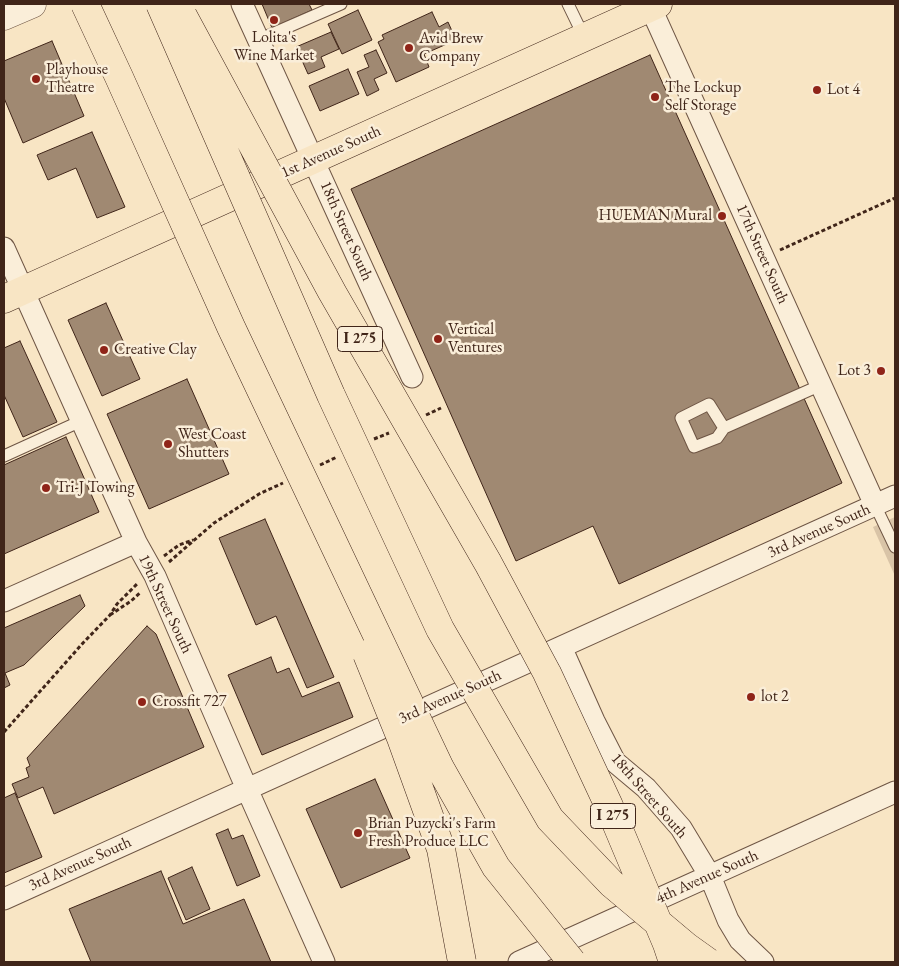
<!DOCTYPE html>
<style>
body{margin:0}
#map{position:relative;width:899px;height:966px;overflow:hidden;background:#f8e5c4;font-family:"EB Garamond",serif}
canvas{display:block}
.frame{position:absolute;inset:0;border:5px solid #402519;pointer-events:none}
</style>
<div id="map">
<canvas width="899" height="966"></canvas>
<div class="frame"></div>
</div>
<script>
const c = document.querySelector('canvas').getContext('2d');
c.lineJoin = 'round';
function paint(path, color) { c.fillStyle = color; c.fill(path, 'evenodd'); }
const poly = rows => new Path2D(rows.map(r => 'M' + r).join(''));
function stroke(path, color, width, dash) { c.strokeStyle = color; c.lineWidth = width; c.lineCap = dash ? 'butt' : 'round'; c.setLineDash(dash || []); c.stroke(path); }
function write(font, color, halo, rows, align = 'center') {
  c.font = font + ' "EB Garamond",serif'; c.lineWidth = 5; c.setLineDash([]); c.textBaseline = 'middle'; c.strokeStyle = halo; c.fillStyle = color; for (const [text, x, y, turn = 0] of rows) {
    c.save(); c.translate(x, y); c.rotate((+turn || 0) * Math.PI / 180); c.textAlign = isNaN(turn) ? turn : align; if (halo) c.strokeText(text, 0, 0); c.fillText(text, 0, 0); c.restore();
  }
}
const green = poly([
 [895,517,895,576,873,527]
]);
const building = poly([
 [262,4,309,4,312,10,272,28,262,4],
 [358,10,372,40,342,54,328,24,358,10],
 [432,12,439,27,448,22,456,40,424,54,429,67,396,82,378,42,384,39,382,35,432,12],
 [331,32,339,49,321,57,325,67,308,74,296,47,331,32],
 [52,41,84,116,23,143,4,98,4,61,52,41],
 [376,50,387,73,374,79,379,90,367,96,357,72,369,67,364,55,376,50],
 [650,55,842,483,619,584,593,526,516,561,351,189,650,55],
 [348,69,359,94,320,111,309,86,348,69],
 [92,132,125,207,97,218,76,168,48,180,37,155,92,132],
 [106,303,140,379,102,396,68,320,106,303],
 [20,341,57,422,23,437,4,395,4,348,20,341],
 [187,379,229,474,149,509,107,414,187,379],
 [66,437,99,512,4,554,4,465,66,437],
 [265,519,334,677,307,688,276,616,256,625,219,538,265,519],
 [80,595,85,606,24,665,5,673,10,685,4,688,4,628,80,595],
 [147,626,156,634,204,747,54,814,43,787,18,798,12,784,29,777,26,768,30,766,27,758,147,626],
 [271,657,277,673,289,668,302,697,339,682,353,717,262,755,228,675,271,657],
 [375,779,410,858,341,888,306,809,375,779],
 [15,793,42,857,4,873,4,798,15,793],
 [228,829,232,839,243,835,260,876,237,886,216,834,228,829],
 [192,867,210,909,186,920,168,878,192,867],
 [161,871,183,924,244,899,271,962,91,962,69,909,161,871]
]);
const path = poly([
 [780,250,895,198],
 [426,415,441,408],
 [374,439,389,433],
 [320,465,337,457],
 [164,556,179,545,193,540],
 [169,562,214,523,259,494,283,483],
 [110,615,131,601,141,592],
 [4,732,83,643,110,615,117,604,137,584]
]);
const service = poly([
 [568,4,584,37],
 [258,40,341,4],
 [724,428,709,404,681,418,694,447,717,438,724,428,821,385],
 [4,456,81,421],
 [875,505,895,547]
]);
const minor = poly([
 [242,4,412,377],
 [649,4,875,505],
 [4,248,136,542,155,576,247,789,324,962],
 [4,601,136,542],
 [561,647,594,721,615,762,646,788,681,828,710,876,728,920,740,940,763,962],
 [4,899,895,496],
 [519,962,895,792]
]);
const tertiary = poly([
 [4,16,32,4]
]);
const primary = poly([
 [4,299,658,4]
]);
const motorwayBridge = poly([
 [85,4,119,77,231,327,440,768,496,867,572,962],
 [160,4,331,395,440,629,550,819,612,884,687,947,708,962],
 [183,16,332,292,488,563,547,673,609,806,667,944,673,962],
 [367,654,401,738,441,849,462,962]
]);
const markers = [
 [274,20,5,"#8f2418"],
 [409,48,5,"#8f2418"],
 [36,79,5,"#8f2418"],
 [817,90,5,"#8f2418"],
 [655,97,5,"#8f2418"],
 [722,216,5,"#8f2418"],
 [438,339,5,"#8f2418"],
 [104,350,5,"#8f2418"],
 [881,371,5,"#8f2418"],
 [168,444,5,"#8f2418"],
 [46,488,5,"#8f2418"],
 [751,697,5,"#8f2418"],
 [142,702,5,"#8f2418"],
 [358,833,5,"#8f2418"]
];
const shields = [
 [360,339,45],
 [613,816,45]
];
const shieldNames = [
 ["I 275",360,339],
 ["I 275",613,816]
];
const poiNames = [
 ["Lolita's",274,38,"center"],
 ["Wine Market",274,56,"center"],
 ["Avid Brew",419,39],
 ["Company",419,57],
 ["Playhouse",46,70],
 ["Theatre",46,88],
 ["The Lockup",665,88],
 ["Self Storage",665,106],
 ["Lot 4",827,90],
 ["HUEMAN Mural",712,216,"right"],
 ["Vertical",448,330],
 ["Ventures",448,348],
 ["Creative Clay",114,350],
 ["Lot 3",871,371,"right"],
 ["West Coast",178,435],
 ["Shutters",178,453],
 ["Tri-J Towing",56,488],
 ["lot 2",761,697],
 ["Crossfit 727",152,702],
 ["Brian Puzycki's Farm",368,824],
 ["Fresh Produce LLC",368,842]
];
const streetNames = [
 ["1st Avenue South",331,152,-24],
 ["18th Street South",346,231,66],
 ["17th Street South",762,254,66],
 ["3rd Avenue South",819,531,-24],
 ["19th Street South",165,604,65],
 ["3rd Avenue South",450,697,-24],
 ["18th Street South",649,796,49],
 ["3rd Avenue South",80,864,-24],
 ["4th Avenue South",707,877,-24]
];
paint(green, '#d9c4a7');
paint(building, '#a08972');
stroke(building, '#402519', 1);
stroke(service, '#6e5544', 13);
stroke(minor, '#6e5544', 23);
stroke(tertiary, '#6e5544', 29);
stroke(primary, '#402519', 29);
stroke(path, '#402519', 3, [4, 2.5]);
stroke(service, '#faeed9', 11);
stroke(minor, '#faeed9', 21);
stroke(tertiary, '#faeed9', 28);
stroke(primary, '#f8e5c4', 28);
stroke(motorwayBridge, '#402519', 29, []);
stroke(motorwayBridge, '#f8e5c4', 28);
for (const [x, y, r, color] of markers) { const dot = new Path2D(); dot.arc(x, y, r, 0, 2 * Math.PI); c.fillStyle = color; c.fill(dot); stroke(dot, '#faeed9', 2); }
for (const [x, y, w] of shields) { const box = new Path2D(); box.roundRect(x - w / 2, y - 12.5, w, 25, 4); c.fillStyle = '#faeed9'; c.fill(box); stroke(box, '#402519', 1); }
write('bold 15px', '#402519', null, shieldNames);
write('16px', '#402519', '#faeed9', poiNames, 'left');
write('16px', '#402519', '#faeed9', streetNames);
</script>
